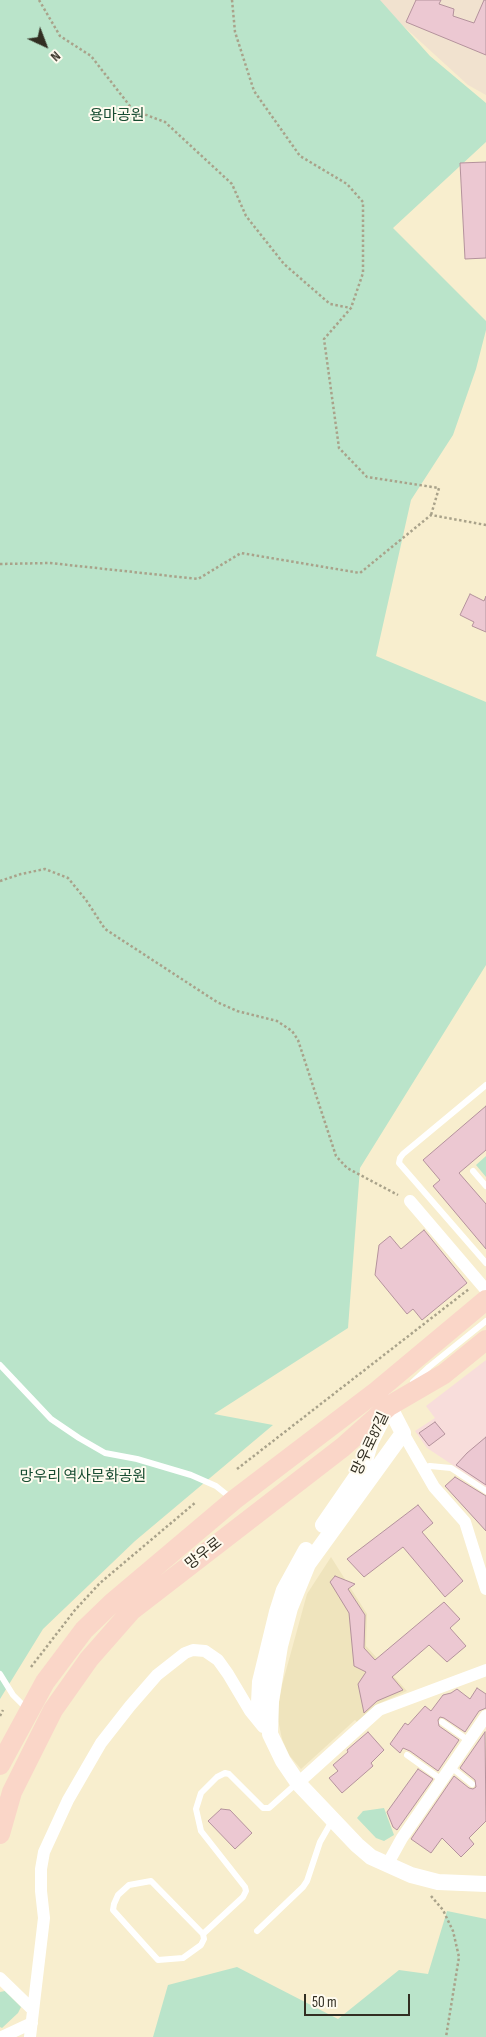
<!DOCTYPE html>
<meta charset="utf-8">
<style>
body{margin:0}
#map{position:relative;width:486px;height:2037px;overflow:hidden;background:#f8eece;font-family:"Sofia Sans Condensed",sans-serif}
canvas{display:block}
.north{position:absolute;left:20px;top:20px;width:50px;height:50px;-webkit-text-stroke:4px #fffbef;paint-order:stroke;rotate:137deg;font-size:14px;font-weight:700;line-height:20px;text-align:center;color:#322e22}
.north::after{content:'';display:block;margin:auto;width:18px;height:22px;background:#322e22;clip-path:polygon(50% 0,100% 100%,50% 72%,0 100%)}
.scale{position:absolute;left:304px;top:1994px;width:106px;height:22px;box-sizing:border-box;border:2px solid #322e22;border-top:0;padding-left:6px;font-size:15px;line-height:18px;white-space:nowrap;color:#322e22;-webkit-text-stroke:4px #fffbef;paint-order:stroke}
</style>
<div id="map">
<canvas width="486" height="2037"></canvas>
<div class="north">N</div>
<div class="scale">50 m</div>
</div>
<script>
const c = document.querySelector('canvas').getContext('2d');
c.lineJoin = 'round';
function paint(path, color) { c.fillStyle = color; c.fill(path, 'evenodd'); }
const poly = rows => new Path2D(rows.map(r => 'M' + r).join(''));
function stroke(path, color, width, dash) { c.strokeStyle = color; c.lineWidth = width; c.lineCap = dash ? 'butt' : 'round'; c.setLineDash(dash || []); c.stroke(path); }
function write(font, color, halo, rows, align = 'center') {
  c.font = font + ' "Sofia Sans Condensed","Noto Sans KR",sans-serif'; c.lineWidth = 4; c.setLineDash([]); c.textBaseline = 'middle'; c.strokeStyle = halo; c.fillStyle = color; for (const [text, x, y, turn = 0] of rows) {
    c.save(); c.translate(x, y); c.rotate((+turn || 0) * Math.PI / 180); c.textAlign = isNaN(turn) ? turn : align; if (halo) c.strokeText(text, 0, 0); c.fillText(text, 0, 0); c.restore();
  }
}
const built = poly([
 [331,1557,367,1614,366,1646,407,1691,378,1704,358,1723,355,1720,301,1769,289,1755,282,1739,277,1715,282,1685,307,1594]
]);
const education = poly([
 [378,0,486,0,486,95,468,85,400,23]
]);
const medical = poly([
 [486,1360,486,1487,427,1448,415,1431,435,1418,426,1406]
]);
const green = poly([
 [0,0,380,0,430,56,486,103,486,142,393,228,486,321,486,330,476,369,453,435,411,500,376,656,486,702,486,965,360,1168,348,1328,214,1414,273,1425,135,1541,43,1629,0,1699],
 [486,1156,486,1177,476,1165],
 [384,1808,394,1835,384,1841,376,1838,357,1818,363,1811],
 [447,1911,486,1919,486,2037,153,2037,168,1985,237,1967,338,2019,399,1970,428,1974],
 [5,1991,21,2007,18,2013,2,2028,0,2027,0,1992]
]);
const building = poly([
 [416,0,441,0,439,4,454,9,453,16,474,23,484,0,486,0,486,55,406,22,416,0],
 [486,162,486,258,465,259,460,163,486,162],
 [470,594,484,601,486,596,486,632,472,626,474,622,460,615,470,594],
 [486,1106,486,1150,459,1173,486,1204,486,1249,433,1186,440,1180,423,1160,486,1106],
 [424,1230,467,1283,422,1320,413,1309,407,1314,375,1275,379,1245,390,1236,401,1249,424,1230],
 [435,1422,445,1434,429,1446,419,1433,435,1422],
 [486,1437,486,1485,456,1465,467,1453,486,1437],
 [455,1477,486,1496,486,1531,445,1486,455,1477],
 [418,1505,433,1523,422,1532,463,1581,445,1597,403,1547,364,1577,347,1559,418,1505],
 [335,1576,355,1584,348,1589,365,1615,364,1648,375,1660,444,1602,460,1619,450,1628,466,1646,447,1662,429,1645,392,1677,403,1690,377,1701,364,1713,358,1684,366,1672,354,1666,349,1613,330,1582,335,1576],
 [477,1688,486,1694,486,1708,479,1711,465,1732,444,1718,440,1717,438,1720,439,1726,459,1740,438,1771,410,1751,403,1748,400,1753,390,1744,405,1723,408,1725,425,1706,431,1711,443,1695,451,1693,457,1689,470,1699,477,1688],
 [368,1732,384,1750,371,1763,373,1766,342,1793,329,1778,338,1771,333,1765,348,1752,347,1750,368,1732],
 [485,1732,486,1821,469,1838,474,1844,461,1857,442,1838,431,1853,411,1839,454,1776,469,1788,473,1789,476,1787,475,1780,460,1768,485,1732],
 [418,1769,433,1779,397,1830,393,1827,387,1812,418,1769],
 [221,1809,230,1810,252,1833,235,1849,208,1821,221,1809]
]);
const path = poly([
 [39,0,60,36,91,56,133,110,165,122,232,184,246,216,284,264,330,304,351,308],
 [232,0,235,32,254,91,300,156,347,184,363,202,363,273,351,308,324,339,339,448,367,477,439,488,431,515],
 [0,564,50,563,198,579,241,553,360,573,431,515,486,525],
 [0,881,21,874,45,869,68,878,86,900,105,929,217,1002,237,1011,277,1021,292,1031,298,1040,336,1156,347,1168,398,1195],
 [237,1469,469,1289],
 [31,1667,75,1610,100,1583,196,1502],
 [0,1716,3,1710],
 [431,1896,443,1910,453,1931,459,1957,446,2037]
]);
const service = poly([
 [486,1085,403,1154,400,1158,399,1163,486,1263],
 [473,1171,486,1186],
 [0,1365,51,1419,79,1438,105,1453,137,1459,191,1475,216,1486,231,1498],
 [413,1382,429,1367,486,1321],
 [423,1468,430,1466,451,1468,486,1491],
 [0,1674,13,1695,27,1709],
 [442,1722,469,1741],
 [407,1755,442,1780],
 [451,1767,472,1784],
 [257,1931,303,1887,307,1881,320,1842,332,1821],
 [203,1934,204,1939,201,1945,183,1958,158,1960,113,1910,114,1904,118,1895,129,1885,151,1881,203,1934,243,1897,246,1891,245,1887,201,1831,196,1809,201,1793,217,1777,225,1773,229,1774,263,1808,269,1808,297,1783]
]);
const minor = poly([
 [410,1201,486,1290],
 [403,1433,434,1487,465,1522,486,1589],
 [298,1783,379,1710,486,1670],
 [387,1865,402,1838,486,1716],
 [0,1978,33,2010],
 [2,2037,32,2023],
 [30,2037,44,1918,41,1891,41,1869,44,1852,68,1800,101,1743,130,1706,157,1675,185,1653,193,1650,205,1651,218,1660,228,1674,250,1711,263,1727]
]);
const tertiary = poly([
 [383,1398,389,1406,403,1433,308,1564,290,1608,280,1646,271,1701,270,1734,283,1761,298,1783,357,1845,371,1857,411,1875,438,1882,486,1884],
 [323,1525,363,1467,371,1441,386,1412],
 [266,1725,261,1715,259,1703,260,1682,277,1612,284,1590,306,1550]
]);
const primary = poly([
 [0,1765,45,1682,84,1630,112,1603,234,1500,377,1391,486,1300],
 [0,1834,12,1792,53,1710,89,1659,132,1610,343,1447,389,1406,444,1374,486,1340]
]);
const parkNames = [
 ["용마공원",117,116],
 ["망우리 역사문화공원",83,1477]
];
const streetNames = [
 ["망우로87길",371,1444,-65],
 ["망우로",204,1554,-38]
];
paint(built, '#efe4bd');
paint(education, '#f1e2cf');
paint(medical, '#f8dddb');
paint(green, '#bae4ca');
paint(building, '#ecc8d2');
stroke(building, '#b4929c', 1);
stroke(path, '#a9a28a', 2.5, [2.5, 2.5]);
stroke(service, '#fff', 6);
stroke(minor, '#fff', 12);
stroke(tertiary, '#fff', 16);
stroke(primary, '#fad6c8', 20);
write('15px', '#174c31', '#fffbef', parkNames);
write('15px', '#322e22', '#fffbef', streetNames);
</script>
